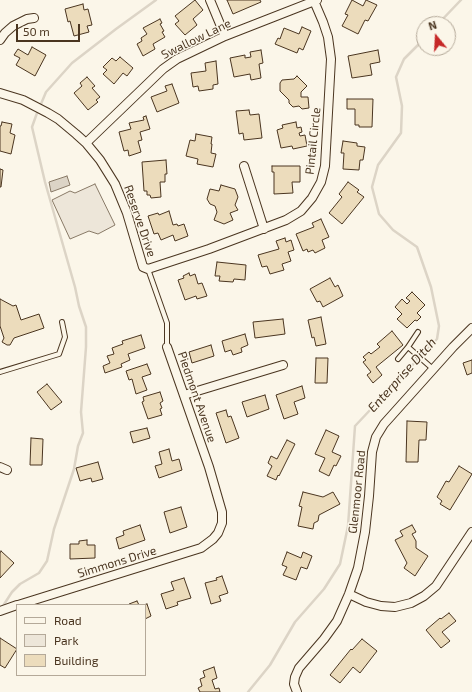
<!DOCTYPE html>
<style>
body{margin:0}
#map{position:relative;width:472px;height:692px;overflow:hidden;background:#fbf6e9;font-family:"Exo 2",sans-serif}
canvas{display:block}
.legend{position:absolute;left:16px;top:604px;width:130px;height:72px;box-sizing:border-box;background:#fbf6e9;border:1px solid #b4a999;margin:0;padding:5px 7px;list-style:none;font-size:12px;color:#4a3520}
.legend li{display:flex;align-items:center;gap:8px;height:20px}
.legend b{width:20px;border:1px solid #b4a999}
.north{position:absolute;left:416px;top:16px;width:40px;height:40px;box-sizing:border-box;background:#fbf6e9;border:1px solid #b4a999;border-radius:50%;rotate:342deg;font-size:11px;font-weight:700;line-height:16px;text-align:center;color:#4a3520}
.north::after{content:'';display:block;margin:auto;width:14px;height:18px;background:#c62828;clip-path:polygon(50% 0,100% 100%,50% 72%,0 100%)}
.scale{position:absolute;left:16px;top:24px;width:64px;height:18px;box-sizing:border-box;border:2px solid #4a3520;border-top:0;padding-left:5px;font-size:12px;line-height:14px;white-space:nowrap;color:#4a3520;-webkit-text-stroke:3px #fbf6e9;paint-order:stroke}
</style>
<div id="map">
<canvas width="472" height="692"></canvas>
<ul class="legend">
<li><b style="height:5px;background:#fbf6e9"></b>Road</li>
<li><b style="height:11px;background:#ede6d9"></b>Park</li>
<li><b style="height:11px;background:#ecdcbc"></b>Building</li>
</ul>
<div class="north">N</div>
<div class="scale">50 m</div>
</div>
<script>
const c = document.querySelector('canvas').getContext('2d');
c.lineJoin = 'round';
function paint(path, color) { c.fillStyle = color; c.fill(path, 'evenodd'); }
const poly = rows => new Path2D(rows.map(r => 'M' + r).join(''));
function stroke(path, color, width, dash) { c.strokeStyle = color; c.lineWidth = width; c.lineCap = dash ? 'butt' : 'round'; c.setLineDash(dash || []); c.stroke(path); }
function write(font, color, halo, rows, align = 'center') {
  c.font = font + ' "Exo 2",sans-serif'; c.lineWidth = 3; c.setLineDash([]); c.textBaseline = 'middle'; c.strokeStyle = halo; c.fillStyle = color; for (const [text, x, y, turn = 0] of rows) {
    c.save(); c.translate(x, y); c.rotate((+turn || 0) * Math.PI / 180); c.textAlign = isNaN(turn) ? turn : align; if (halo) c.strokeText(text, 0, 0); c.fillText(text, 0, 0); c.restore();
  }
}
const green = poly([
 [95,184,115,225,98,234,89,231,70,239,52,200,70,191,75,193,95,184]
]);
const water = poly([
 [67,176,70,185,51,192,49,182,67,176]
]);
const stream = poly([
 [438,24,461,0],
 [41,104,46,92,72,63,116,29,156,0],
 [1,609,12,592,20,584,39,573,47,561,54,529,74,469,78,446,83,433,81,412,86,347,86,327,79,306,75,287,45,182,32,127,37,113],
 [248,692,270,665,295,622,324,589,340,564,348,526,355,426,437,339,439,326,431,287,417,247,393,230,379,214,372,187,378,165,401,133,402,106,396,77,404,59,424,39]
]);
const building = poly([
 [195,0,203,10,193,19,197,25,185,35,175,24,179,21,175,16,195,0],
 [227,0,260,0,261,2,233,14,227,0],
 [352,0,363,6,366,0,377,5,368,21,365,20,358,34,342,26,348,15,345,14,352,0],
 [83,4,84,10,88,9,92,25,87,26,89,32,74,36,70,21,68,22,65,9,83,4],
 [160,19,162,23,160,24,164,31,162,32,165,37,153,44,155,49,143,56,137,44,142,41,141,38,147,34,143,28,160,19],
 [302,27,311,31,303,50,299,48,297,53,275,44,278,38,280,39,284,28,299,34,302,27],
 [32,47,46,55,35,76,16,65,20,58,14,55,18,49,28,55,32,47],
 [261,50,263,63,259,64,261,78,251,80,250,74,234,77,230,58,245,55,245,58,251,57,250,52,261,50],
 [378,50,380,62,370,64,372,75,352,78,348,56,378,50],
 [120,57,133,68,127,76,123,73,114,84,103,74,107,70,103,67,112,58,116,61,120,57],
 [216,61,218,84,213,85,213,89,199,91,198,86,193,87,191,73,206,71,205,63,216,61],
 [297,76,307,86,301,92,301,97,308,97,309,108,302,109,299,106,293,107,289,103,289,100,280,91,280,83,282,80,294,79,297,76],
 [87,77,95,86,92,88,100,97,96,100,98,102,88,110,74,93,82,86,80,83,87,77],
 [172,84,179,103,157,112,151,97,167,91,165,86,172,84],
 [347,99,373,99,372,127,359,127,359,125,355,125,355,109,347,109,347,99],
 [249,110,250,115,259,114,262,138,244,140,243,133,239,134,236,111,249,110],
 [146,116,150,129,140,132,142,140,138,141,141,152,129,156,128,150,124,151,119,132,131,129,129,123,144,120,143,117,146,116],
 [2,122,12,124,10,133,15,135,11,154,0,151,0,126,1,126,2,122],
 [296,122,297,128,301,127,302,132,299,133,300,136,305,135,307,146,293,149,292,146,281,148,277,130,283,128,282,125,296,122],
 [196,134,212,137,211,144,212,144,211,153,216,154,213,167,197,164,198,159,186,156,190,140,195,141,196,134],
 [343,141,357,143,357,146,365,147,363,160,360,160,359,170,343,169,344,153,341,153,343,141],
 [166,160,167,174,165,174,165,182,160,182,161,197,151,198,150,195,147,195,147,191,144,191,142,162,166,160],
 [272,166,300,166,300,182,292,182,293,193,274,194,274,172,272,172,272,166],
 [0,169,3,170,1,187,0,187,0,169],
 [348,182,359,190,357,192,364,197,342,224,329,213,342,197,339,194,348,182],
 [221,185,235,189,238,197,235,205,238,210,230,213,233,220,224,224,214,220,217,212,215,206,210,204,207,199,210,189,219,191,221,185],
 [169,211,173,225,177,224,178,226,184,224,188,236,175,241,173,235,161,240,158,233,154,234,148,216,158,213,159,215,169,211],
 [321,219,329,237,322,240,325,248,315,253,313,250,308,252,307,249,303,251,296,234,314,227,312,223,321,219],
 [285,238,286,242,291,240,294,250,288,252,291,261,282,264,284,270,270,274,267,266,262,267,258,255,279,249,276,241,285,238],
 [217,262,246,265,245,280,234,279,233,282,219,281,220,276,215,276,217,262],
 [189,273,190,276,195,274,198,284,202,283,207,296,197,299,196,296,185,300,178,280,184,278,183,276,189,273],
 [330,278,335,287,338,285,343,296,323,307,320,301,317,302,310,289,330,278],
 [412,292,425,305,417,313,421,317,417,321,415,320,407,328,397,319,402,314,395,307,402,299,407,304,410,301,406,298,412,292],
 [0,299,13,306,16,305,21,320,39,314,44,328,14,338,10,345,7,345,2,342,4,338,0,326,0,299],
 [321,317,326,344,316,346,314,337,312,338,308,320,321,317],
 [283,319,285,334,255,338,253,322,283,319],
 [392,331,403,345,376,367,382,375,373,383,367,375,371,372,363,362,366,360,363,357,369,352,371,354,380,347,377,344,392,331],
 [245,334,248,345,241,348,242,352,233,355,231,350,225,352,222,341,245,334],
 [141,335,145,348,128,354,130,360,121,364,122,367,105,373,103,366,110,363,107,356,114,354,112,348,123,344,122,341,141,335],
 [211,345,214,356,192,363,189,352,211,345],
 [316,358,328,358,327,383,315,383,316,358],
 [472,360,472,373,467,375,463,363,472,360],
 [147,364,151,374,142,377,147,390,136,394,132,379,129,380,126,371,147,364],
 [47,384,62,402,51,410,37,392,47,384],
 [302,386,305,398,294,402,298,414,284,419,276,395,302,386],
 [160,392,163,401,160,403,162,408,160,409,162,415,148,419,142,402,144,401,143,397,160,392],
 [265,395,269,409,247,417,242,402,265,395],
 [226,410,228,417,231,416,239,438,226,443,216,413,226,410],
 [407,421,427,422,426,440,419,440,418,462,406,462,407,421],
 [147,428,150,438,133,443,130,432,147,428],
 [326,430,339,436,332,452,341,456,336,466,334,465,329,476,319,471,325,458,315,454,326,430],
 [31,438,43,439,42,465,30,465,31,438],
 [287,440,295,444,279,476,278,475,276,480,267,476,272,466,268,463,271,456,277,459,287,440],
 [169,449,172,461,179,459,182,470,159,478,155,466,162,464,159,452,169,449],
 [98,462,103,479,92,482,91,478,80,481,76,468,98,462],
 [459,466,472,474,450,510,440,504,442,501,437,497,446,481,449,482,459,466],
 [303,492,323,497,333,492,340,504,319,515,318,521,314,523,313,529,298,526,302,507,299,506,303,492],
 [181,507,187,527,170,533,164,512,181,507],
 [140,525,145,540,119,549,116,538,124,535,123,531,140,525],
 [412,525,416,532,412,534,416,541,416,548,428,556,415,576,404,568,407,563,395,540,403,536,400,531,412,525],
 [87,540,87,545,95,545,95,558,70,559,70,544,79,544,79,541,87,540],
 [1,551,14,563,0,578,0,553,1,551],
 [287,552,301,558,303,552,312,556,307,569,301,567,296,580,283,575,287,567,282,565,287,552],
 [222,576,228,593,219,596,221,601,211,604,205,583,217,580,216,578,222,576],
 [184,578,191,598,177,602,178,605,166,609,161,594,174,590,171,582,184,578],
 [137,601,139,605,129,605,129,604,137,601],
 [147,604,151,616,145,619,145,605,143,605,147,604],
 [449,613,456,621,442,632,450,641,441,648,426,630,440,618,441,619,449,613],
 [0,638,17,649,5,668,0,665,0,638],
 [362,639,377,651,360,673,353,667,340,683,330,675,351,649,352,650,362,639],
 [214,667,217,678,212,680,215,689,219,688,220,692,200,692,198,688,202,686,200,679,205,677,203,671,214,667]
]);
const service = poly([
 [148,269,167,323,167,347],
 [408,347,418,332],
 [398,359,408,347,433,369],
 [0,372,59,354,65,337,62,322]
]);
const minor = poly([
 [210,0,225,36],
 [0,40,5,33,13,26,27,19,34,18],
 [0,93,23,100,48,113,58,119,76,134,86,143,100,160,115,184,127,213,143,267,148,269,209,249,286,220,301,211,312,198,321,182,325,166,331,59,328,37,323,22,314,1],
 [86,143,163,69,177,59,225,36,317,0],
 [244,166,264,229],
 [184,395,283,365],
 [0,467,7,470],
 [349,594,366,602,381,606,395,607,411,603,424,596,436,586,472,532],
 [18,605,201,548,213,539,218,533,222,523,222,512,209,467,167,347],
 [0,611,17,605],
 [297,692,294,684,295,677,299,668,324,639,337,621,349,594,358,568,365,532,369,496,372,452,376,437,384,424,453,347,472,328]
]);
const streetNames = [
 ["Swallow Lane",196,39,-26],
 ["Pintail Circle",313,141,-84],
 ["Reserve Drive",140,221,71],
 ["Piedmont Avenue",197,397,71],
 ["Glenmoor Road",357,492,-84],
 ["Simmons Drive",117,562,-17]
];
const waterNames = [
 ["Enterprise Ditch",402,375,-48]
];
paint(green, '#ede6d9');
stroke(green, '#887966', 1);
paint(water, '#dcd4c6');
stroke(water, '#887966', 1);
stroke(stream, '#dcd4c6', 2.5);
paint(building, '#ecdcbc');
stroke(building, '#4a3520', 1);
stroke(service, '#4a3520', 6);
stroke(minor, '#4a3520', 10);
stroke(service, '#fbf6e9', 4);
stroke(minor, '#fbf6e9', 8);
write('12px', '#4a3520', '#fbf6e9', streetNames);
write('italic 13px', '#4a3520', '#fbf6e9', waterNames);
</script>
